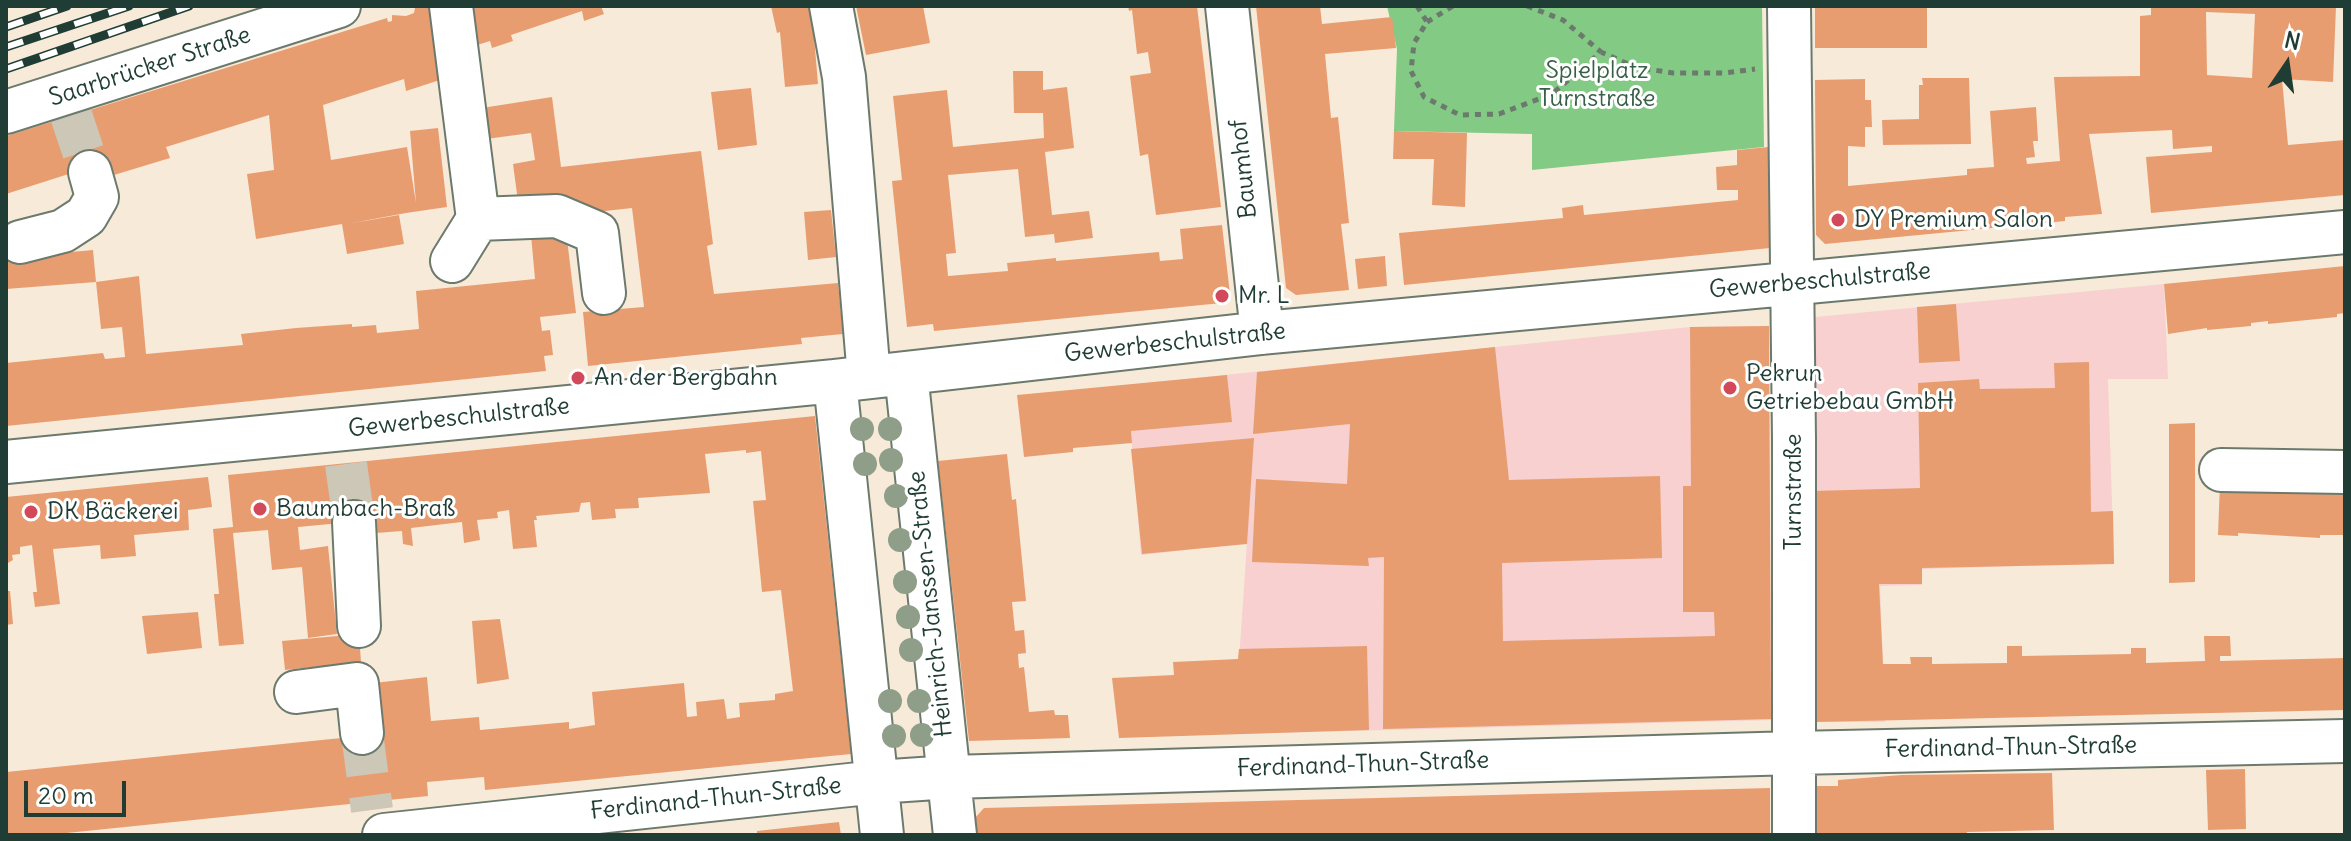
<!DOCTYPE html>
<meta charset="utf-8">
<style>
body{margin:0}
#map{position:relative;width:2351px;height:841px;overflow:hidden;background:#f8ead8;font-family:Delius,sans-serif}
canvas{display:block}
.frame{position:absolute;inset:0;border:8px solid #1f3d34;pointer-events:none}
.north{position:absolute;left:2247px;top:24px;width:80px;height:80px;-webkit-text-stroke:6px #fff;paint-order:stroke;rotate:13deg;font-size:22px;font-weight:700;line-height:32px;text-align:center;color:#1f3d34}
.north::after{content:'';display:block;margin:auto;width:28px;height:36px;background:#1f3d34;clip-path:polygon(50% 0,100% 100%,50% 72%,0 100%)}
.scale{position:absolute;left:24px;top:781px;width:102px;height:36px;box-sizing:border-box;border:4px solid #1f3d34;border-top:0;padding-left:10px;font-size:24px;line-height:28px;white-space:nowrap;color:#1f3d34;-webkit-text-stroke:6px #fff;paint-order:stroke}
</style>
<div id="map">
<canvas width="2351" height="841"></canvas>
<div class="frame"></div>
<div class="north">N</div>
<div class="scale">20 m</div>
</div>
<script>
const c = document.querySelector('canvas').getContext('2d');
c.lineJoin = 'round';
function paint(path, color) { c.fillStyle = color; c.fill(path, 'evenodd'); }
const poly = rows => new Path2D(rows.map(r => 'M' + r).join(''));
function stroke(path, color, width, dash) { c.strokeStyle = color; c.lineWidth = width; c.lineCap = dash ? 'butt' : 'round'; c.setLineDash(dash || []); c.stroke(path); }
function write(font, color, halo, rows, align = 'center') {
  c.font = font + ' Delius,sans-serif'; c.lineWidth = 6; c.setLineDash([]); c.textBaseline = 'middle'; c.strokeStyle = halo; c.fillStyle = color; for (const [text, x, y, turn = 0] of rows) {
    c.save(); c.translate(x, y); c.rotate((+turn || 0) * Math.PI / 180); c.textAlign = isNaN(turn) ? turn : align; if (halo) c.strokeText(text, 0, 0); c.fillText(text, 0, 0); c.restore();
  }
}
const built = poly([
 [2164,284,2168,379,2108,379,2114,563,1922,569,1922,585,1880,586,1885,722,1816,722,1815,317],
 [1769,326,1771,720,1234,734,1247,543,1141,555,1127,385,1690,327]
]);
const green = poly([
 [1387,6,1762,6,1764,147,1532,170,1532,134,1394,131,1397,49]
]);
const building = poly([
 [436,6,446,78,406,91,404,79,323,105,331,160,407,147,416,203,410,131,438,128,447,207,406,213,347,224,399,215,404,244,347,254,342,224,256,239,247,174,274,170,269,115,166,147,170,158,104,178,100,164,6,194,6,136,387,18,388,22,392,21,392,15,406,16,414,13,415,8],
 [468,6,601,6,604,14,584,21,582,11,511,35,513,41,492,48,490,41,474,46],
 [771,6,809,6,813,25,818,84,785,87,780,32,777,33],
 [856,6,923,6,930,43,866,55],
 [1128,6,1197,6,1221,207,1156,215,1148,154,1140,156,1130,76,1151,73,1148,52,1137,54,1132,10,1129,11],
 [1256,6,1320,6,1322,24,1392,17,1396,48,1325,54,1331,118,1338,117,1349,223,1341,224,1349,290,1296,295,1286,288],
 [1815,6,1927,6,1927,48,1815,48],
 [2151,6,2336,6,2333,82,2282,79,2288,145,2345,140,2345,195,2151,213,2146,157,2212,152,2212,146,2173,149,2172,130,2089,134,2102,214,2065,217,2065,221,1825,244,1816,235,1815,80,1865,79,1865,100,1871,100,1872,127,1865,127,1865,147,1848,146,1848,186,1967,175,1967,169,1994,167,1990,111,2036,107,2038,141,2033,141,2035,157,2026,158,2027,164,2060,161,2054,77,2140,76,2140,16,2151,15],
 [2206,12,2255,14,2252,78,2207,75],
 [1013,71,1043,71,1043,90,1067,87,1074,148,1045,152,1052,215,1089,211,1093,238,1055,243,1054,234,1025,237,1018,169,948,175,956,253,946,254,948,276,1008,271,1007,263,1056,258,1056,261,1159,252,1160,261,1183,259,1180,229,1222,225,1230,294,1222,303,934,331,933,324,907,327,892,181,902,180,893,96,947,90,953,147,1044,138,1043,113,1014,113],
 [1922,78,1969,78,1971,144,1883,145,1882,120,1919,119,1919,85,1923,85],
 [751,88,757,145,718,150,711,92],
 [552,97,561,167,701,151,713,244,707,246,714,294,838,283,843,334,801,338,802,344,588,366,583,312,644,307,632,208,578,214,576,200,519,209,513,164,535,160,531,133,486,139,482,108],
 [1394,131,1467,133,1465,207,1432,205,1434,159,1393,159],
 [1769,147,1770,248,1404,285,1399,233,1563,218,1562,208,1583,205,1584,215,1738,200,1738,190,1717,190,1716,167,1737,165,1737,150],
 [831,210,836,257,808,260,804,212],
 [566,231,576,313,540,317,542,331,550,330,553,355,544,356,546,371,6,426,6,363,103,353,105,359,125,357,122,327,101,329,96,282,139,276,146,354,243,345,241,334,296,328,352,324,352,327,376,325,377,333,419,329,416,291,535,279,531,235],
 [93,250,96,282,6,289,6,258],
 [1385,256,1387,286,1358,289,1355,259],
 [2345,266,2345,313,2337,314,2337,317,2268,324,2268,321,2251,323,2251,326,2207,330,2207,328,2168,334,2164,284],
 [1956,304,1960,361,1919,363,1917,307],
 [1769,326,1771,719,1383,729,1384,557,1368,558,1369,566,1252,562,1256,479,1347,484,1350,424,1253,434,1257,372,1495,347,1509,480,1660,476,1662,558,1502,563,1503,641,1715,636,1714,612,1683,612,1683,486,1691,486,1690,327],
 [2089,362,2091,512,2113,511,2114,564,1922,568,1922,584,1879,584,1883,664,1911,664,1910,657,1932,657,1932,664,2007,663,2007,646,2022,646,2022,656,2131,654,2131,648,2146,648,2146,663,2205,661,2204,636,2230,636,2231,656,2220,656,2220,661,2345,658,2345,710,1816,722,1813,491,1920,488,1918,383,1979,379,1980,389,2055,388,2054,363],
 [1227,375,1232,422,1131,431,1132,443,1073,448,1073,452,1024,457,1017,395],
 [815,416,851,754,485,790,484,777,427,782,428,796,47,835,6,835,6,772,371,735,365,684,427,677,431,721,479,717,480,730,569,722,569,729,595,725,592,692,684,683,687,717,697,716,696,702,724,699,727,719,740,717,739,703,775,700,775,694,793,691,781,590,762,592,753,501,766,500,761,451,746,453,746,450,705,454,710,493,638,498,639,508,615,509,616,518,592,520,590,502,581,503,579,512,536,516,537,520,534,520,537,547,513,549,509,510,497,512,498,518,477,520,480,540,464,543,462,522,411,528,413,546,403,544,402,531,363,534,362,521,298,527,300,550,328,546,337,634,308,638,302,567,272,570,268,530,233,533,244,644,219,646,214,594,219,594,213,529,233,527,228,475],
 [2195,423,2195,582,2169,583,2169,424],
 [1254,438,1247,544,1142,554,1131,449],
 [1007,454,1012,500,1016,499,1026,601,1012,602,1015,631,1024,630,1026,653,1018,654,1019,668,1024,667,1029,712,1054,710,1055,715,1068,715,1070,738,969,741,938,461],
 [208,477,212,507,188,510,189,530,134,535,136,556,101,559,100,545,53,549,60,604,35,607,33,592,37,592,32,545,20,547,20,554,12,555,13,560,6,564,6,497],
 [2220,483,2345,486,2345,535,2320,535,2320,538,2238,533,2238,536,2218,535],
 [6,591,10,591,13,624,6,625],
 [198,612,202,648,147,654,142,616],
 [500,619,509,679,477,684,472,621],
 [359,634,361,662,285,670,282,641],
 [1367,646,1369,730,1119,738,1112,678,1174,675,1173,662,1238,659,1239,649],
 [2245,769,2246,829,2208,830,2206,770],
 [2052,773,2054,830,1967,832,1967,835,1938,835,1938,833,1816,835,1817,786,1838,786,1838,780,1902,775],
 [1770,788,1770,835,977,835,975,818,984,808],
 [839,822,841,835,757,835,757,831]
]);
const minorTunnel = poly([
 [70,112,90,172],
 [346,464,354,522],
 [362,733,372,810]
]);
const path = poly([
 [1417,6,1427,22,1414,43,1411,71,1424,97,1460,115,1499,114,1552,94,1601,52,1635,67,1673,73,1724,73,1755,69],
 [1527,6,1563,20,1601,52],
 [1427,22,1453,6]
]);
const minor = poly([
 [451,6,478,219,557,216,597,233,604,293],
 [831,6,844,77,869,377],
 [1227,6,1262,333],
 [1789,6,1794,439,1794,835],
 [6,112,339,6],
 [20,242,63,231,86,216,97,197,90,172],
 [452,261,478,219],
 [906,373,955,835],
 [835,381,882,835],
 [6,462,835,381,1262,333,2345,232],
 [2221,470,2345,472],
 [354,522,359,626],
 [296,692,357,684,362,733],
 [384,835,877,782,950,777,1795,753,2345,741]
]);
const rail = poly([
 [6,27,67,6],
 [6,47,129,6],
 [6,69,189,6]
]);
const trees = [
 [862,429],
 [890,429],
 [891,460],
 [865,464],
 [896,496],
 [900,540],
 [905,582],
 [908,617],
 [911,650],
 [890,701],
 [919,701],
 [922,735],
 [894,736]
];
const markers = [
 [1838,220,8,"#d1495b"],
 [1222,296,8,"#d1495b"],
 [578,378,8,"#d1495b"],
 [1730,388,8,"#d1495b"],
 [260,509,8,"#d1495b"],
 [31,512,8,"#d1495b"]
];
const streetNames = [
 ["Saarbrücker Straße",150,67,-18],
 ["Baumhof",1244,169,-96],
 ["Gewerbeschulstraße",1820,281,-5],
 ["Gewerbeschulstraße",1175,343,-6],
 ["Gewerbeschulstraße",459,418,-6],
 ["Turnstraße",1794,492,-90],
 ["Heinrich-Janssen-Straße",931,604,-96],
 ["Ferdinand-Thun-Straße",2011,748,-1],
 ["Ferdinand-Thun-Straße",1363,765,-2],
 ["Ferdinand-Thun-Straße",716,799,-6]
];
const parkNames = [
 ["Spielplatz",1597,71],
 ["Turnstraße",1597,99]
];
const poiNames = [
 ["DY Premium Salon",1854,220],
 ["Mr. L",1238,296],
 ["Pekrun",1746,374],
 ["Getriebebau GmbH",1746,402],
 ["An der Bergbahn",594,378],
 ["Baumbach-Braß",276,509],
 ["DK Bäckerei",47,512]
];
paint(built, '#f7d0cf');
paint(green, '#83ca85');
paint(building, '#e89d70');
stroke(minorTunnel, '#cdc7b7', 42, [42, 21]);
stroke(minor, '#6b7a6d', 46);
stroke(path, '#6b7a6d', 5, [6, 6]);
stroke(minor, '#fff', 42);
stroke(rail, '#1f3d34', 9);
stroke(rail, '#fff', 6, [18]);
c.fillStyle = '#8e9e89';
for (const [x, y] of trees) { c.beginPath(); c.arc(x, y, 12, 0, 2 * Math.PI); c.fill(); }
for (const [x, y, r, color] of markers) { const dot = new Path2D(); dot.arc(x, y, r, 0, 2 * Math.PI); c.fillStyle = color; c.fill(dot); stroke(dot, '#fff', 3); }
write('24px', '#1f3d34', '#fff', streetNames);
write('24px', '#386048', '#fff', parkNames);
write('24px', '#1f3d34', '#fff', poiNames, 'left');
</script>
